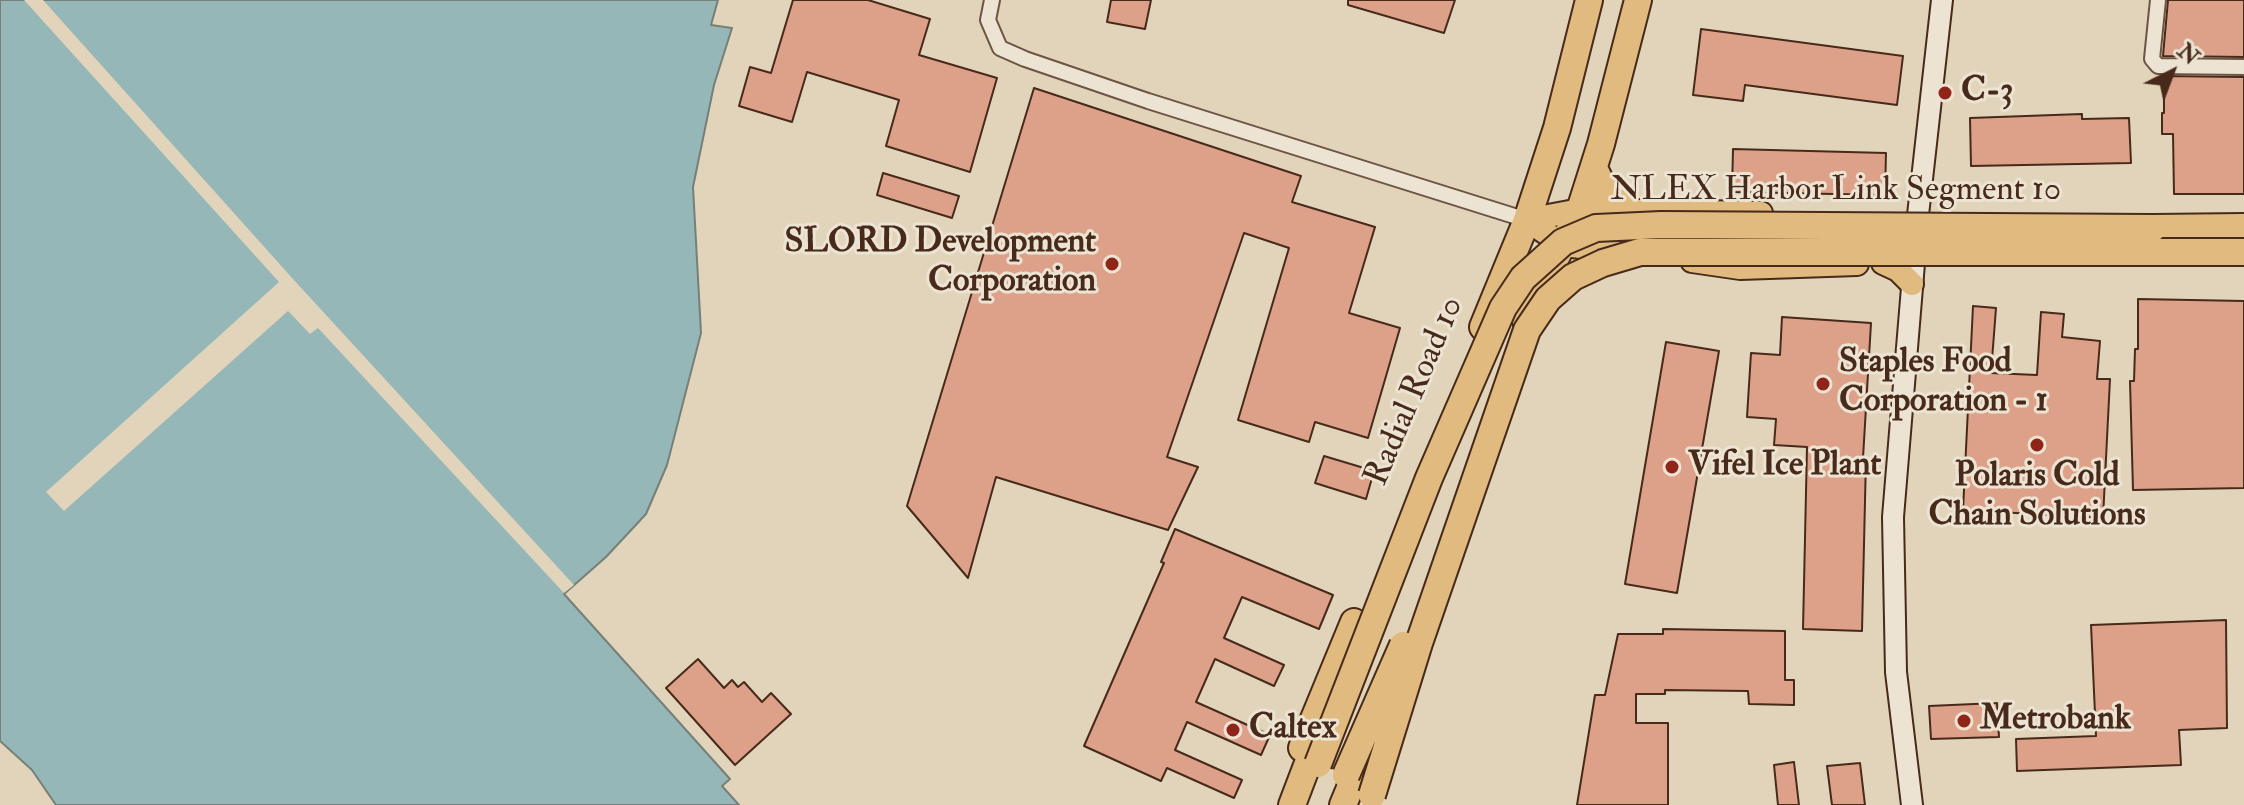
<!DOCTYPE html>
<style>
body{margin:0}
#map{position:relative;width:2244px;height:805px;overflow:hidden;background:#e1d4bb;font-family:"IM FELL Double Pica",serif}
canvas{display:block}
.north{position:absolute;left:2132px;top:32px;width:80px;height:80px;-webkit-text-stroke:6px #ece3d3;paint-order:stroke;rotate:42deg;font-size:22px;font-weight:700;line-height:32px;text-align:center;color:#472a19}
.north::after{content:'';display:block;margin:auto;width:28px;height:36px;background:#472a19;clip-path:polygon(50% 0,100% 100%,50% 72%,0 100%)}
</style>
<div id="map">
<canvas width="2244" height="805"></canvas>
<div class="north">N</div>
</div>
<script>
const c = document.querySelector('canvas').getContext('2d');
c.lineJoin = 'round';
function paint(path, color) { c.fillStyle = color; c.fill(path, 'evenodd'); }
const poly = rows => new Path2D(rows.map(r => 'M' + r).join(''));
function stroke(path, color, width, dash) { c.strokeStyle = color; c.lineWidth = width; c.lineCap = dash ? 'butt' : 'round'; c.setLineDash(dash || []); c.stroke(path); }
function write(font, color, halo, rows, align = 'center') {
  c.font = font + ' "IM FELL Double Pica",serif'; c.lineWidth = 6; c.setLineDash([]); c.textBaseline = 'middle'; c.strokeStyle = halo; c.fillStyle = color; for (const [text, x, y, turn = 0] of rows) {
    c.save(); c.translate(x, y); c.rotate((+turn || 0) * Math.PI / 180); c.textAlign = isNaN(turn) ? turn : align; if (halo) c.strokeText(text, 0, 0); c.fillText(text, 0, 0); c.restore();
  }
}
const water = poly([
 [0,0,718,0,711,25,732,28,714,85,693,187,701,333,667,465,646,514,606,557,564,594,730,779,722,786,739,805,56,805,32,770,0,741,0,0]
]);
const pier = poly([
 [24,0,43,0,293,279,574,585,564,593,318,328,310,334,288,311,64,511,46,492,279,282]
]);
const building = poly([
 [793,0,868,0,930,19,919,55,997,78,970,172,886,146,899,100,807,72,792,122,739,106,750,67,771,73,793,0],
 [1111,0,1151,0,1145,29,1107,22,1111,0],
 [1348,0,1455,0,1444,33,1348,5,1348,0],
 [2168,0,2244,0,2244,57,2163,56,2168,0],
 [1701,29,1903,56,1897,105,1745,85,1743,101,1693,95,1701,29],
 [2162,76,2244,77,2244,194,2174,194,2173,134,2162,134,2162,113,2164,113,2164,84,2162,84,2162,76],
 [1034,88,1301,176,1292,202,1375,227,1349,313,1400,328,1368,438,1315,422,1309,442,1238,420,1289,248,1244,233,1167,457,1198,467,1168,530,996,477,968,578,907,506,1034,88],
 [2082,114,2082,119,2129,118,2131,163,1971,166,1970,118,2082,114],
 [1733,149,1886,153,1885,195,1732,192,1733,149],
 [883,173,959,196,952,218,877,195,883,173],
 [2138,299,2244,301,2244,488,2133,490,2130,381,2134,381,2135,349,2138,349,2138,299],
 [1973,306,1996,308,1991,373,2037,375,2041,312,2064,314,2062,337,2100,341,2097,379,2110,379,2103,518,1963,510,1973,306],
 [1782,317,1871,323,1863,458,1866,458,1862,631,1803,629,1807,447,1774,445,1776,419,1747,417,1751,353,1780,355,1782,317],
 [1666,342,1719,351,1677,593,1625,584,1666,342],
 [1324,456,1374,471,1366,499,1315,483,1324,456],
 [1175,529,1333,595,1319,629,1242,597,1224,638,1284,665,1274,686,1215,659,1196,702,1270,735,1261,755,1187,722,1175,750,1242,780,1234,798,1167,768,1161,781,1084,746,1164,563,1161,562,1175,529],
 [2226,620,2227,728,2179,730,2181,765,2017,771,2016,739,2096,736,2091,625,2226,620],
 [1663,629,1785,631,1785,680,1794,680,1794,705,1749,704,1748,691,1665,690,1665,694,1636,694,1636,723,1668,723,1668,805,1577,805,1595,695,1605,695,1618,634,1663,634,1663,629],
 [698,659,724,688,732,680,738,687,744,682,762,702,771,693,791,714,735,765,666,688,698,659],
 [1997,703,1999,737,1931,739,1929,706,1997,703],
 [1794,762,1799,805,1778,805,1774,765,1794,762],
 [1860,763,1865,805,1832,805,1827,766,1860,763]
]);
const street = poly([
 [992,0,988,20,1000,48,1025,59,1148,101,1527,220],
 [2158,0,2152,59,2158,66,2244,67]
]);
const secondary = poly([
 [1912,805,1896,672,1893,517,1918,215,1942,0]
]);
const primary = poly([
 [1527,220,1563,245,1634,253],
 [1527,220,1580,210,1761,213],
 [1692,261,1740,268,1857,264],
 [1883,263,1898,270,1912,284]
]);
const highway = poly([
 [1594,168,1605,191,1630,211],
 [2153,228,2244,227],
 [1525,318,1580,210,1601,144,1638,0],
 [1483,327,1527,220,1557,128,1589,0],
 [1302,748,1354,622],
 [1292,805,1319,734],
 [1343,805,1363,757]
]);
const highwayBridge = poly([
 [1318,764,1429,478,1503,308,1523,278,1563,242,1596,228,1661,225,2153,228],
 [1346,775,1403,645],
 [1372,795,1419,643,1527,330,1548,299,1573,277,1603,263,1640,252,2244,252]
]);
const markers = [
 [1945,93,8,"#8f2418"],
 [1112,264,8,"#8f2418"],
 [1823,384,8,"#8f2418"],
 [2037,445,8,"#8f2418"],
 [1672,467,8,"#8f2418"],
 [1964,721,8,"#8f2418"],
 [1233,730,8,"#8f2418"]
];
const poiNames = [
 ["C-3",1961,93],
 ["SLORD Development",1096,244,"right"],
 ["Corporation",1096,283,"right"],
 ["Staples Food",1839,364],
 ["Corporation - 1",1839,403],
 ["Vifel Ice Plant",1688,467],
 ["Polaris Cold",2037,478,"center"],
 ["Chain Solutions",2037,517,"center"],
 ["Metrobank",1980,721],
 ["Caltex",1249,730]
];
const streetNames = [
 ["NLEX Harbor Link Segment 10",1836,192],
 ["Radial Road 10",1416,392,-67]
];
paint(water, '#96b7b7');
stroke(water, '#767f78', 2);
paint(pier, '#e1d4bb');
paint(building, '#dda089');
stroke(building, '#472a19', 2);
stroke(street, '#6e5442', 18);
stroke(secondary, '#472a19', 24);
stroke(primary, '#472a19', 26);
stroke(highway, '#472a19', 30);
stroke(street, '#ece3d3', 14);
stroke(secondary, '#ece3d3', 20);
stroke(primary, '#e0ba7e', 22);
stroke(highway, '#e0ba7e', 26);
stroke(highwayBridge, '#472a19', 30, []);
stroke(highwayBridge, '#e0ba7e', 26);
for (const [x, y, r, color] of markers) { const dot = new Path2D(); dot.arc(x, y, r, 0, 2 * Math.PI); c.fillStyle = color; c.fill(dot); stroke(dot, '#ece3d3', 3); }
write('bold 34px', '#472a19', '#ece3d3', poiNames, 'left');
write('34px', '#472a19', '#ece3d3', streetNames);
</script>
